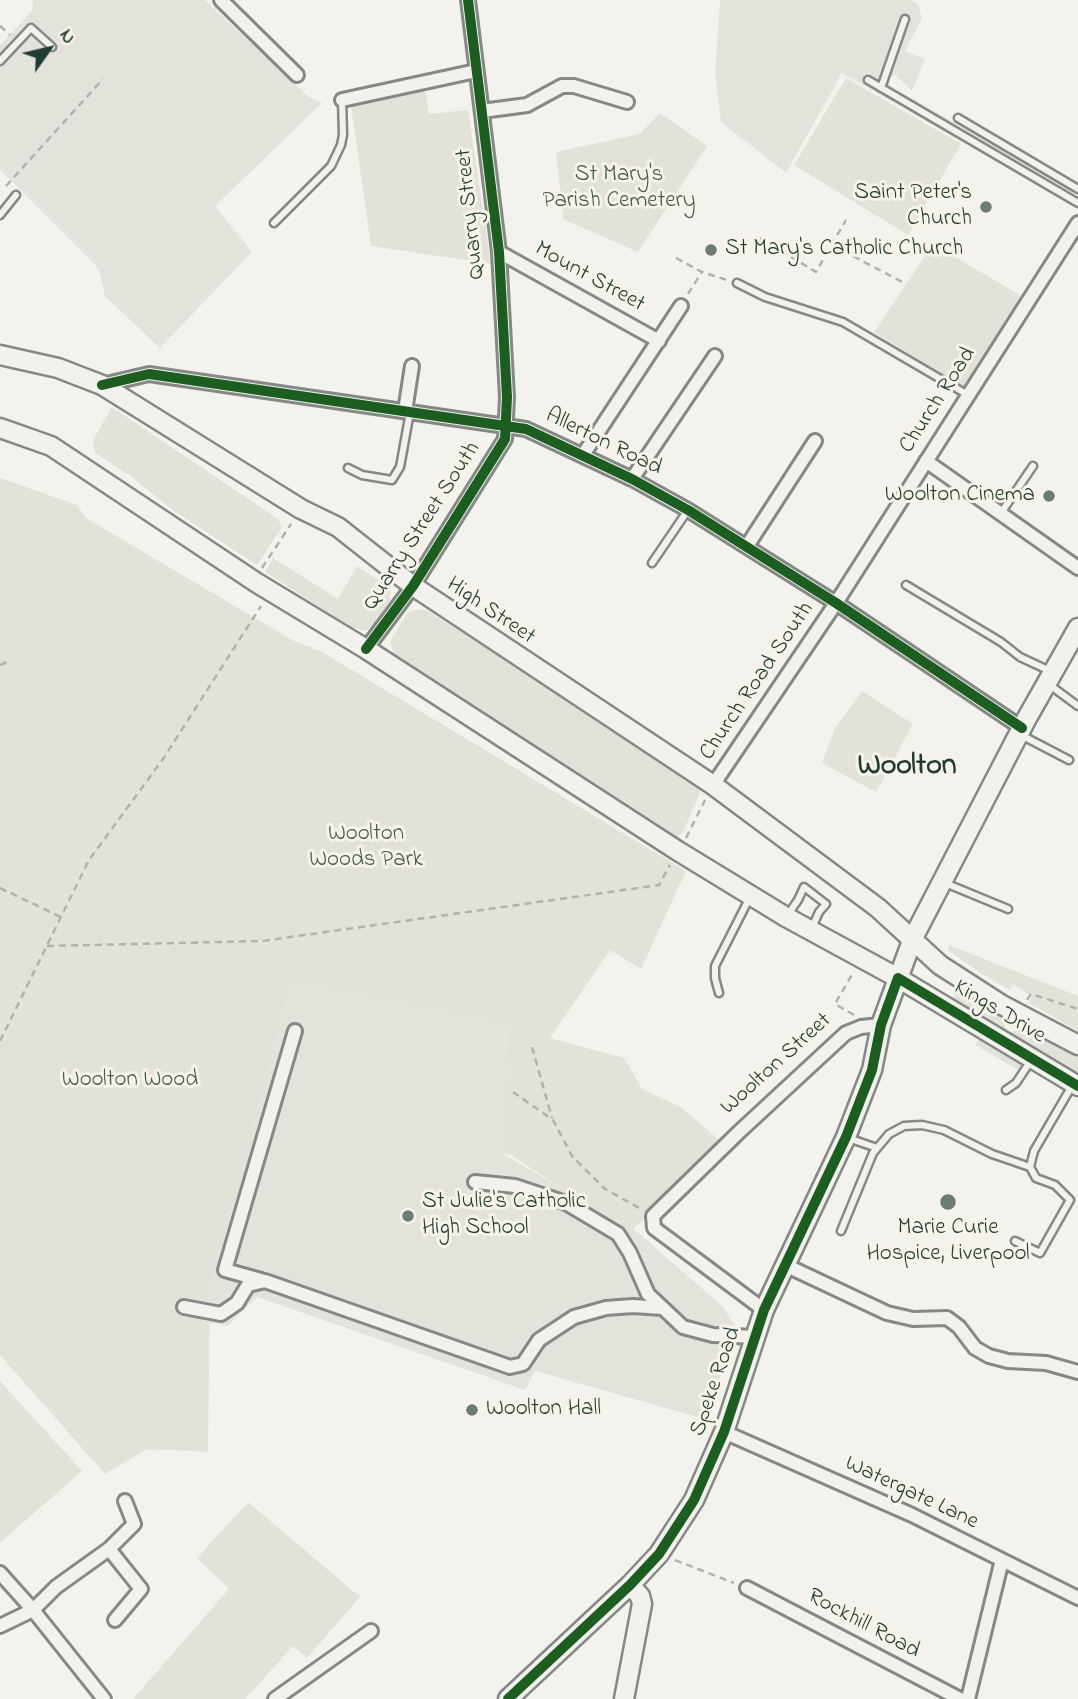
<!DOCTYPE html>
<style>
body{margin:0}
#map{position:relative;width:1078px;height:1699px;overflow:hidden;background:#f4f2ec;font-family:"Indie Flower",sans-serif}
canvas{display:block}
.north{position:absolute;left:14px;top:14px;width:70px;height:70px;-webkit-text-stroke:5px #f7f3e8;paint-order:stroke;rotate:56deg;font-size:19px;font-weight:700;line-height:28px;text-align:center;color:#1f3d34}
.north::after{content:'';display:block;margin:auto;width:24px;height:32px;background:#1f3d34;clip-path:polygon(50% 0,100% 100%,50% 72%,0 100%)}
</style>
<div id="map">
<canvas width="1078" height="1699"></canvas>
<div class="north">N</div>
</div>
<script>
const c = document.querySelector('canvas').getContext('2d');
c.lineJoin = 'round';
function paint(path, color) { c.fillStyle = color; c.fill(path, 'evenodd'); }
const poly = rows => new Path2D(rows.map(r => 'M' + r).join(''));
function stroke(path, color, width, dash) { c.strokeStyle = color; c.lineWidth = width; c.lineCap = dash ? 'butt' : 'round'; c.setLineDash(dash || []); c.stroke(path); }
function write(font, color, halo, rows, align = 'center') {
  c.font = font + ' "Indie Flower",sans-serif'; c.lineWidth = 6; c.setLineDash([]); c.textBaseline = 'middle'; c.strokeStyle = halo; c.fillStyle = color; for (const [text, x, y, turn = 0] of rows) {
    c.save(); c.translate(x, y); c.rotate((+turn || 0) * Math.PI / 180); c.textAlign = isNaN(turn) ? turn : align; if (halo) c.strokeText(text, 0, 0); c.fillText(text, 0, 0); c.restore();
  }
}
const built = poly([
 [33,0,205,0,310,98,322,103,215,206,252,252,160,348,105,296,99,269,0,170,0,45,32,11],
 [720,0,912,0,918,4,922,19,905,51,925,59,912,91,895,75,889,79,890,86,1074,190,1067,202,842,73,786,173,721,122,715,73],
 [291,982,507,1026,503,1154,640,1234,722,1306,735,1325,708,1420,535,1371,525,1390,257,1297,228,1326,185,1319]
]);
const green = poly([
 [846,78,961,144,908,235,794,165],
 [425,88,429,114,468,110,491,264,371,246,351,106],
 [660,113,707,146,638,252,563,219,556,152,640,134],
 [933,244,1025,298,964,389,874,332],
 [112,407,278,519,282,527,257,565,174,511,129,475,95,453,93,440],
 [0,478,77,505,86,518,292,640,322,652,686,871,641,969,610,950,550,1038,624,1058,642,1089,682,1108,725,1145,629,1233,511,1155,503,1154,507,1026,291,982,210,1288,208,1452,147,1449,105,1474,0,1355],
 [273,558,338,599,357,566,383,583,390,591,390,600,373,627,364,631,356,628,354,629,265,572],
 [416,610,426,610,557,692,702,788,684,830,678,837,395,655,392,649,391,640,408,612],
 [862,691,913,724,876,792,822,763,835,728],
 [949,945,1078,996,1078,1031,1029,1003,1032,997,1013,984,1009,990,979,972,948,950],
 [961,985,1010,1017,1005,1021,1005,1029,953,999],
 [1017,1019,1078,1055,1078,1072,1009,1032,1020,1030],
 [982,1034,1024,1062,1020,1071,975,1045],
 [0,1381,82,1471,0,1543],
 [248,1502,360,1597,307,1658,293,1646,245,1699,133,1699,229,1589,197,1558]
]);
const path = poly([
 [0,26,10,35],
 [6,186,103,79],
 [760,238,816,272,846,220],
 [832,245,906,284],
 [676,258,702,272,727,280],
 [688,294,701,273],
 [262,568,291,524],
 [0,665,7,662],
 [686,838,705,800],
 [0,888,61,917],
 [47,946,262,941,659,885,670,865],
 [1027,1000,1031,994,1078,1009],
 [854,1015,835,1004,854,971],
 [0,1041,89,860,163,759,261,606],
 [532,1047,552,1118],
 [513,1092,553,1120,572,1156,605,1189,641,1209],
 [675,1560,734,1583]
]);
const lane = poly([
 [0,61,31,28,52,47],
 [868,80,1078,203],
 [881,88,905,19],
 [958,118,1078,189],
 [0,215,16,195],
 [274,223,331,166,341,145,343,135,342,100],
 [737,283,765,297,843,322,968,395],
 [348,468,362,475,392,480,400,467,410,412],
 [1001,513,1033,466],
 [652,563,688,510],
 [906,585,1001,642,1020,657,1050,671],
 [1047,683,1078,706],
 [1021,735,1069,760],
 [945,883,1008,909],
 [787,916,798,900,804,887,826,904,819,912,812,928],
 [719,993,715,978,715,966,750,897],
 [1006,1090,1016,1083,1032,1059],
 [848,1138,877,1148],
 [841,1231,873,1153,889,1134,904,1126,922,1125,944,1130,992,1154,1030,1167],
 [1015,1241,1040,1253,1070,1200,1055,1185,1036,1178,1030,1167,1034,1151,1073,1084]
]);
const street = poly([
 [221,0,297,75],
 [342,100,476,71],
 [482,111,527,105,562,86,574,86,627,102],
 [499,252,659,341],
 [102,385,149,374,526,429,632,479,688,510,836,603,1022,728],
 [405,411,412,366],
 [583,455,681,306],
 [926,461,1078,568],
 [632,479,715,356],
 [747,546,815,441],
 [366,649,413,586,505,439,507,397,499,252,468,0],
 [713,785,836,603,1078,223],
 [475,1182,515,1186,566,1203,618,1234,630,1253,648,1294,683,1327,713,1335,754,1337],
 [785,1265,887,1313,913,1319,947,1318,959,1327,975,1348,989,1356,1008,1361,1046,1363,1078,1372],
 [261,1280,225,1270,295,1031],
 [184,1307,221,1314,237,1303,248,1285,265,1281,510,1367,523,1364,539,1340,574,1317,606,1308,633,1306,662,1308],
 [764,1310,654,1228,653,1216,739,1132,846,1033,861,1027,881,1025],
 [724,1432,912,1515,1078,1598],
 [109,1549,141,1589,115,1620],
 [0,1573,33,1610,104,1699],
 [747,1588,960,1699],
 [0,1626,33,1610,56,1587,109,1549,134,1524,125,1501],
 [275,1699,371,1631],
 [968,1699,1002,1560]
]);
const secondary = poly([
 [0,355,58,368,102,385,301,509,338,527,413,586,713,785,878,908,940,965,1002,1005,1078,1045],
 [0,428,51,446,257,583,366,649,678,851,786,917,898,978,1078,1086],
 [508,1699,630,1585,659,1554,694,1500,724,1432,764,1310,846,1137,872,1070,881,1025,913,938,1027,718,1078,628],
 [624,1699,642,1604,640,1596,630,1585]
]);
const cycleway = poly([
 [102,385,149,374,526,429,632,479,688,510,836,603,1022,728],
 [366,649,413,586,505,439,507,397,499,252,468,0],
 [508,1699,630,1585,659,1554,694,1500,724,1432,764,1310,846,1137,872,1070,881,1025,898,978,1078,1086]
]);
const markers = [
 [986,207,7,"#6a7c74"],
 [711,250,7,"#6a7c74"],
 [1049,496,7,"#6a7c74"],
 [948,1202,9,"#6a7c74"],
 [408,1216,7,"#6a7c74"],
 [472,1410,7,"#6a7c74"]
];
const parkNames = [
 ["St Mary's",619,176],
 ["Parish Cemetery",619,202],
 ["Woolton",366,835],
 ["Woods Park",366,861],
 ["Woolton Wood",130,1081]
];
const poiNames = [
 ["Saint Peter's",972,194,"right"],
 ["Church",972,220,"right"],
 ["St Mary's Catholic Church",725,250],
 ["Woolton Cinema",1035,496,"right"],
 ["St Julie's Catholic",422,1203],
 ["High School",422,1229],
 ["Marie Curie",948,1229,"center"],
 ["Hospice, Liverpool",948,1255,"center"],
 ["Woolton Hall",486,1410]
];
const streetNames = [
 ["Quarry Street",472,214,-96],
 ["Mount Street",589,278,29],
 ["Church Road",939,401,-57],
 ["Allerton Road",603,443,26],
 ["Quarry Street South",423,527,-57],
 ["High Street",490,612,34],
 ["Church Road South",758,682,-56],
 ["Kings Drive",999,1013,31],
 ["Woolton Street",777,1065,-42],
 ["Speke Road",717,1382,-71],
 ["Watergate Lane",911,1494,25],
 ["Rockhill Road",863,1625,28]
];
const districtNames = [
 ["Woolton",907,768]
];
paint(built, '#e4e3db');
paint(green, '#e2e2d9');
stroke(lane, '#848985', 11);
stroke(street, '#848985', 18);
stroke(secondary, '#848985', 23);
stroke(path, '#b0b2ae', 2.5, [7, 5]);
stroke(lane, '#f2f1ed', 6);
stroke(street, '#f2f1ed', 12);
stroke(secondary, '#f2f1ed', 18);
stroke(cycleway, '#1b5e20', 10);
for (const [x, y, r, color] of markers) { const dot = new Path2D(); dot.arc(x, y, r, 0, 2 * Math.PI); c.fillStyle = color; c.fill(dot); stroke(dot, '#f7f3e8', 2.5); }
write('23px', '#435b52', '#f7f3e8', parkNames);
write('23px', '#1f3d34', '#f7f3e8', poiNames, 'left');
write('23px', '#1f3d34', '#f7f3e8', streetNames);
write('bold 30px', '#1f3d34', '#f7f3e8', districtNames);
</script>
